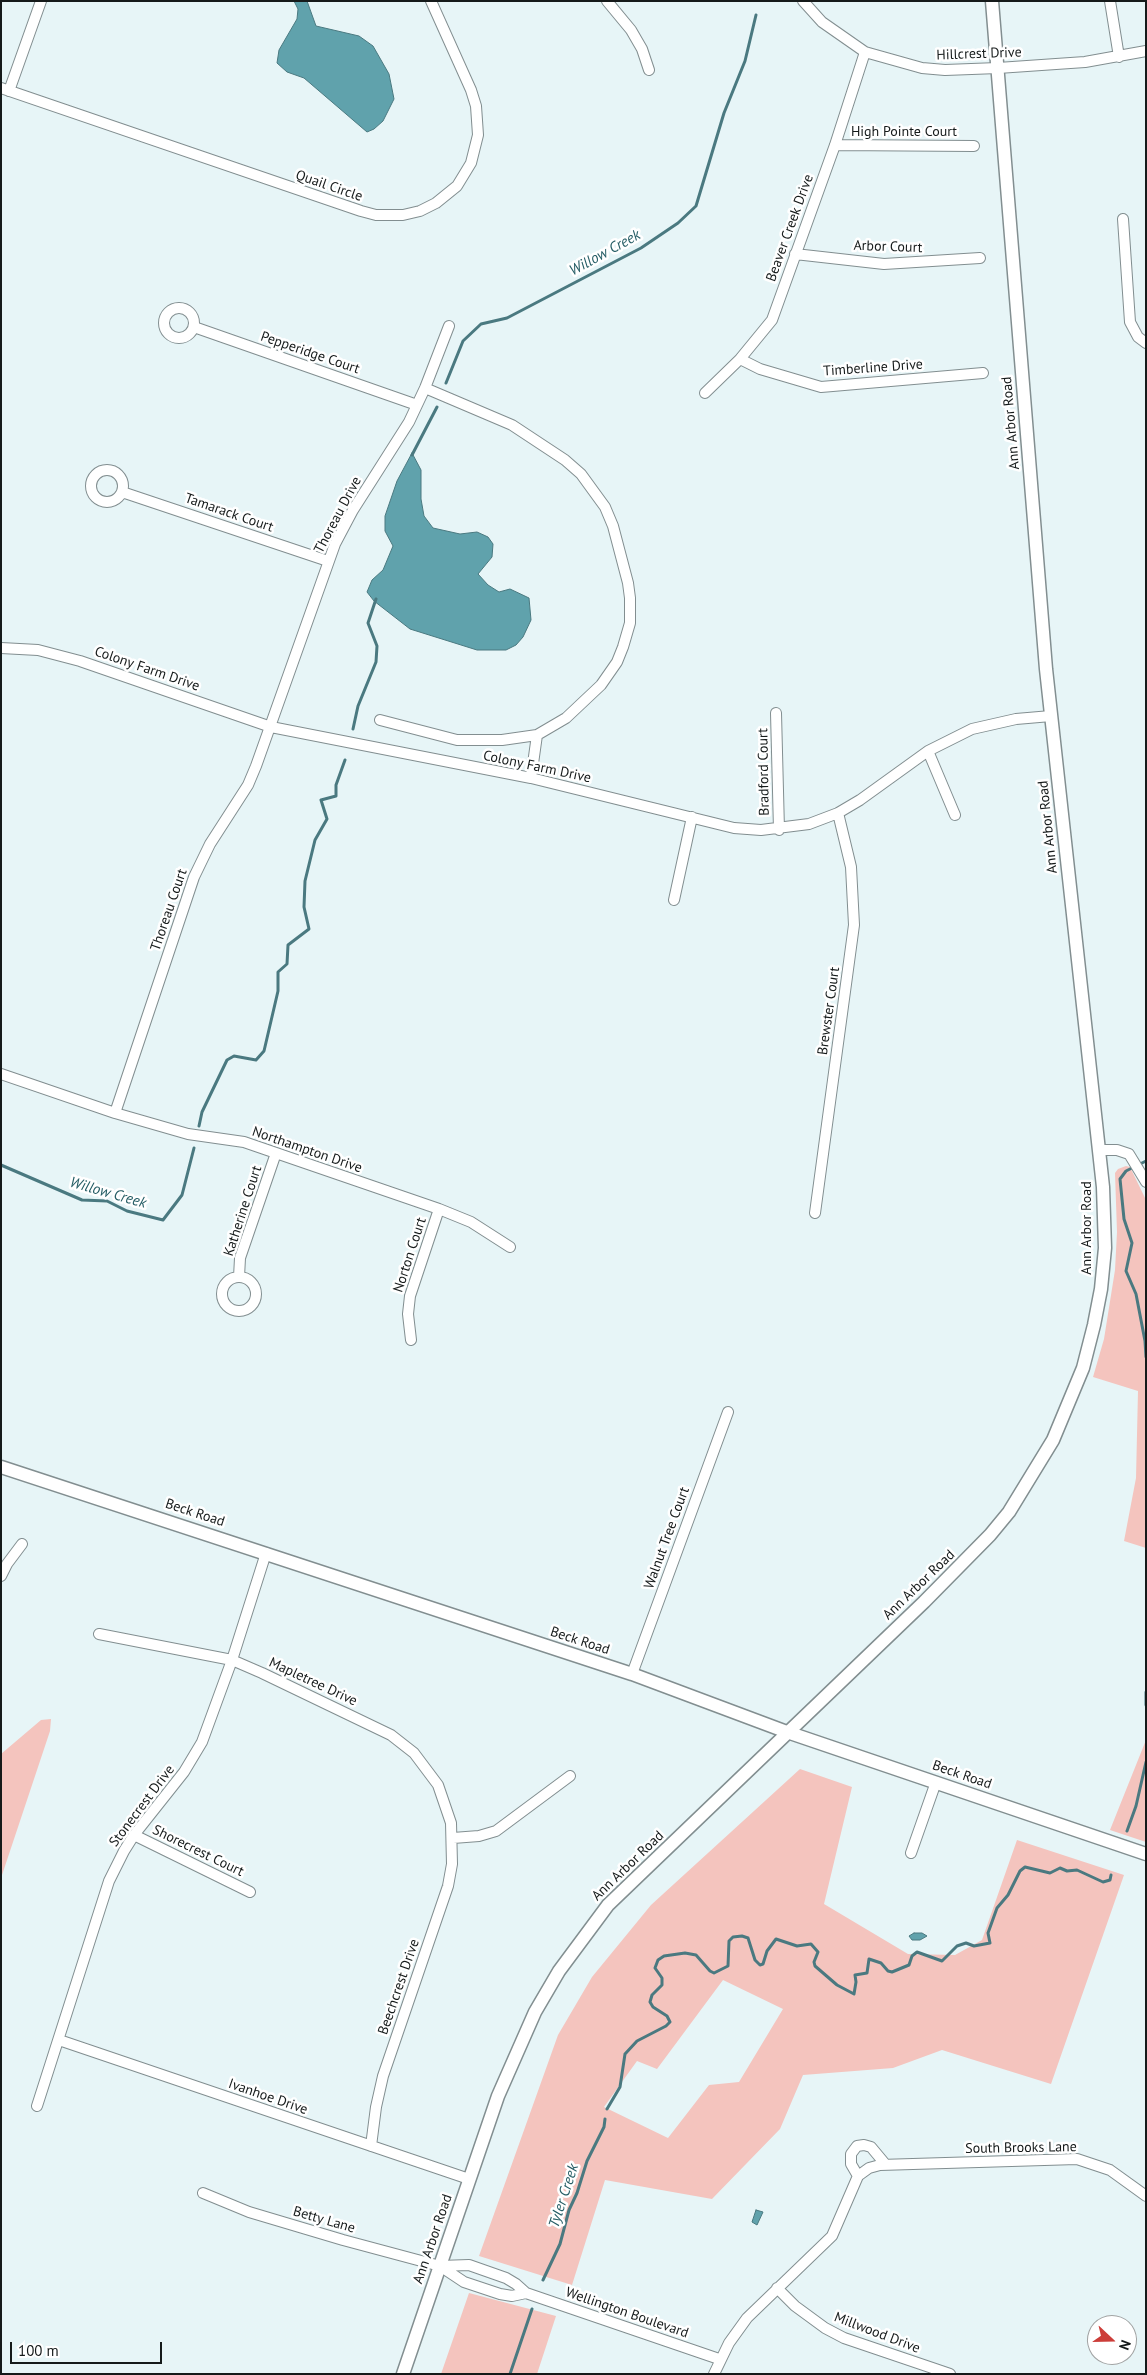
<!DOCTYPE html>
<style>
body{margin:0}
#map{position:relative;width:1147px;height:2375px;overflow:hidden;background:#e7f5f7;font-family:"PT Sans",sans-serif}
canvas{display:block}
.frame{position:absolute;inset:0;border:2px solid #151a1a;pointer-events:none}
.north{position:absolute;left:1087px;top:2315px;width:50px;height:50px;box-sizing:border-box;background:#fff;border:1px solid #a1a3a3;border-radius:50%;rotate:111deg;font-size:14px;font-weight:700;line-height:20px;text-align:center;color:#151a1a}
.north::after{content:'';display:block;margin:auto;width:18px;height:22px;background:#cc3d39;clip-path:polygon(50% 0,100% 100%,50% 72%,0 100%)}
.scale{position:absolute;left:10px;top:2342px;width:152px;height:22px;box-sizing:border-box;border:2px solid #151a1a;border-top:0;padding-left:6px;font-size:15px;line-height:18px;white-space:nowrap;color:#151a1a;-webkit-text-stroke:4px #fff;paint-order:stroke}
</style>
<div id="map">
<canvas width="1147" height="2375"></canvas>
<div class="frame"></div>
<div class="north">N</div>
<div class="scale">100 m</div>
</div>
<script>
const c = document.querySelector('canvas').getContext('2d');
c.lineJoin = 'round';
function paint(path, color) { c.fillStyle = color; c.fill(path, 'evenodd'); }
const poly = rows => new Path2D(rows.map(r => 'M' + r).join(''));
function stroke(path, color, width, dash) { c.strokeStyle = color; c.lineWidth = width; c.lineCap = dash ? 'butt' : 'round'; c.setLineDash(dash || []); c.stroke(path); }
function write(font, color, halo, rows, align = 'center') {
  c.font = font + ' "PT Sans",sans-serif'; c.lineWidth = 5; c.setLineDash([]); c.textBaseline = 'middle'; c.strokeStyle = halo; c.fillStyle = color; for (const [text, x, y, turn = 0] of rows) {
    c.save(); c.translate(x, y); c.rotate((+turn || 0) * Math.PI / 180); c.textAlign = isNaN(turn) ? turn : align; if (halo) c.strokeText(text, 0, 0); c.fillText(text, 0, 0); c.restore();
  }
}
const green = poly([
 [1126,1166,1130,1167,1146,1200,1146,1548,1124,1541,1136,1478,1138,1391,1093,1377,1104,1339,1115,1270,1117,1232,1115,1173,1118,1169],
 [51,1719,50,1731,1,1878,1,1754,41,1720],
 [1146,1740,1146,1842,1110,1830],
 [800,1769,852,1787,824,1904,908,1954,955,1955,982,1940,1017,1840,1124,1875,1051,2084,942,2050,893,2068,803,2075,780,2129,712,2199,605,2180,572,2285,479,2256,558,2035,592,1977,651,1905],
 [723,1980,783,2009,739,2082,709,2085,668,2138,604,2107,637,2061,657,2069],
 [469,2293,556,2316,537,2374,441,2374]
]);
const water = poly([
 [294,1,307,1,316,26,359,36,373,46,389,74,394,99,383,121,374,129,367,132,304,78,287,72,277,63,279,50,297,19,298,9,294,1],
 [412,453,421,470,421,499,424,516,433,528,460,534,477,532,488,537,493,544,492,557,478,574,488,585,499,592,510,589,529,598,531,620,523,637,516,645,506,650,477,650,410,629,374,601,367,592,372,580,383,570,393,546,385,531,385,516,397,481,412,453],
 [914,1933,922,1933,927,1936,920,1940,912,1940,909,1936,914,1933],
 [756,2210,763,2212,757,2225,752,2222,756,2210]
]);
const stream = poly([
 [446,383,463,341,481,324,507,318,641,248,678,223,696,206,724,113,745,61,756,15],
 [412,455,437,407],
 [353,729,358,706,376,662,377,646,368,623,376,599],
 [199,1126,202,1112,227,1060,234,1056,256,1060,264,1051,278,991,278,972,287,964,288,945,309,929,304,907,305,881,315,840,327,819,321,800,336,796,336,785,345,760],
 [1146,1161,1126,1171,1120,1179,1124,1219,1132,1243,1126,1271,1136,1294,1145,1341,1146,1357],
 [1,1165,82,1200,107,1201,127,1211,163,1220,182,1195,194,1148],
 [1146,1692,1146,1705],
 [1127,1831,1136,1806,1146,1762],
 [607,2109,620,2087,625,2054,637,2041,666,2026,670,2022,667,2016,653,2007,650,2002,652,1995,662,1985,662,1978,655,1968,658,1960,664,1956,685,1953,696,1955,710,1971,714,1973,728,1966,729,1941,733,1937,742,1936,748,1938,755,1960,760,1965,763,1964,767,1951,776,1939,797,1946,811,1944,818,1952,814,1962,815,1966,837,1985,854,1994,856,1982,855,1975,867,1973,869,1959,881,1963,888,1971,892,1972,909,1965,912,1956,917,1952,942,1961,957,1946,966,1943,974,1946,990,1943,988,1933,997,1908,1008,1895,1020,1871,1025,1867,1050,1873,1060,1868,1067,1871,1077,1870,1103,1882,1110,1880,1111,1875],
 [543,2280,560,2244,569,2210,577,2193,587,2161,604,2127,605,2119],
 [510,2374,532,2309]
]);
const minor = poly([
 [607,1,631,30,642,49,649,70],
 [803,1,822,22,865,52,922,68,945,70,998,68,1085,62,1146,51],
 [1110,1,1119,57],
 [1,88,361,211,376,215,403,215,420,211,436,203,457,186,471,163,478,135,476,106,471,90,431,1],
 [9,91,41,1],
 [835,145,974,146],
 [1123,219,1130,322,1138,337,1146,343],
 [795,254,884,264,980,258],
 '164 323a15 15 0 1 1 30 0a15 15 0 1 1-30 0Z',
 [194,327,417,405],
 [740,359,760,369,821,387,983,373],
 [705,393,740,359,772,320,835,145,865,52],
 '91 486a16 16 0 1 1 32 0a16 16 0 1 1-32 0Z',
 [122,492,328,561],
 [1,648,38,650,80,661,271,727,531,778,734,828,761,830,809,824,838,813,860,800,928,751,972,729,1016,719,1051,716],
 [776,713,779,830],
 [380,720,457,740,502,740,537,735,566,718,601,685,617,662,623,647,630,623,630,598,628,583,613,526,605,507,581,474,565,460,512,425,425,388],
 [928,751,955,815],
 [531,778,537,735],
 [674,900,692,817],
 [1,1074,115,1113,188,1134,244,1142,439,1209,471,1222,510,1247],
 [115,1113,194,877,210,844,248,785,256,766,335,544,353,510,409,422,425,388,449,326],
 [1099,1150,1117,1150,1129,1154,1146,1182],
 [815,1213,854,925,851,867,838,813],
 [239,1277,240,1258,276,1153],
 '222 1294a17 17 0 1 1 34 0a17 17 0 1 1-34 0Z',
 [411,1340,408,1314,410,1296,439,1209],
 [1,1576,7,1564,22,1544],
 [99,1634,232,1660,262,1673,391,1735,414,1753,438,1785,451,1823,452,1864,448,1886,383,2076,376,2107,371,2146],
 [632,1674,728,1412],
 [134,1835,250,1892],
 [453,1838,479,1836,496,1831,570,1776],
 [911,1853,936,1782],
 [59,2040,469,2179],
 [37,2106,109,1881,124,1851,134,1835,184,1772,202,1742,232,1660,266,1553],
 [858,2176,851,2164,851,2154,857,2146,864,2145,871,2147,886,2165],
 [203,2193,249,2212,343,2240,440,2266,469,2265,506,2278,516,2284,526,2293,719,2359],
 [440,2266,464,2282,500,2294,512,2296,526,2293],
 [777,2288,795,2306,825,2328,844,2338,950,2374],
 [714,2374,729,2343,747,2318,832,2236,858,2176,869,2168,880,2165,1077,2159,1110,2170,1146,2196]
]);
const major = poly([
 [1,1467,632,1674,787,1732,1146,1854],
 [403,2374,498,2096,535,2012,559,1971,608,1905,924,1602,990,1535,1009,1512,1053,1440,1083,1368,1094,1325,1101,1289,1105,1248,1103,1187,1046,669,992,1]
]);
const streetNames = [
 ["Hillcrest Drive",979,54,-2],
 ["High Pointe Court",904,132],
 ["Quail Circle",329,186,19],
 ["Beaver Creek Drive",790,228,-70],
 ["Arbor Court",888,247,2],
 ["Pepperidge Court",310,353,19],
 ["Timberline Drive",873,368,-4],
 ["Ann Arbor Road",1011,423,-95],
 ["Tamarack Court",229,513,19],
 ["Thoreau Drive",338,515,-62],
 ["Colony Farm Drive",147,669,19],
 ["Colony Farm Drive",537,767,12],
 ["Bradford Court",764,772,-91],
 ["Ann Arbor Road",1048,827,-96],
 ["Thoreau Court",169,910,-71],
 ["Brewster Court",829,1011,-82],
 ["Northampton Drive",307,1150,19],
 ["Katherine Court",243,1211,-72],
 ["Ann Arbor Road",1087,1228,-90],
 ["Norton Court",410,1255,-72],
 ["Beck Road",195,1513,18],
 ["Walnut Tree Court",667,1538,-70],
 ["Ann Arbor Road",919,1585,-44],
 ["Beck Road",580,1641,18],
 ["Mapletree Drive",313,1682,25],
 ["Beck Road",962,1775,19],
 ["Stonecrest Drive",142,1806,-53],
 ["Shorecrest Court",198,1851,26],
 ["Ann Arbor Road",628,1866,-44],
 ["Beechcrest Drive",399,1987,-71],
 ["Ivanhoe Drive",268,2097,19],
 ["South Brooks Lane",1021,2148,-1],
 ["Betty Lane",324,2220,16],
 ["Ann Arbor Road",433,2239,-71],
 ["Wellington Boulevard",627,2313,19],
 ["Millwood Drive",877,2333,21]
];
const waterNames = [
 ["Willow Creek",605,253,-29],
 ["Willow Creek",108,1193,16],
 ["Tyler Creek",564,2196,-72]
];
paint(green, '#f4c4be');
paint(water, '#60a2ac');
stroke(water, '#4a7980', 1);
stroke(stream, '#4a7980', 3);
stroke(minor, '#828e90', 12);
stroke(major, '#828e90', 15);
stroke(minor, '#fff', 10);
stroke(major, '#fff', 12);
write('14px', '#151a1a', '#fff', streetNames);
write('italic 15px', '#255d65', '#fff', waterNames);
</script>
